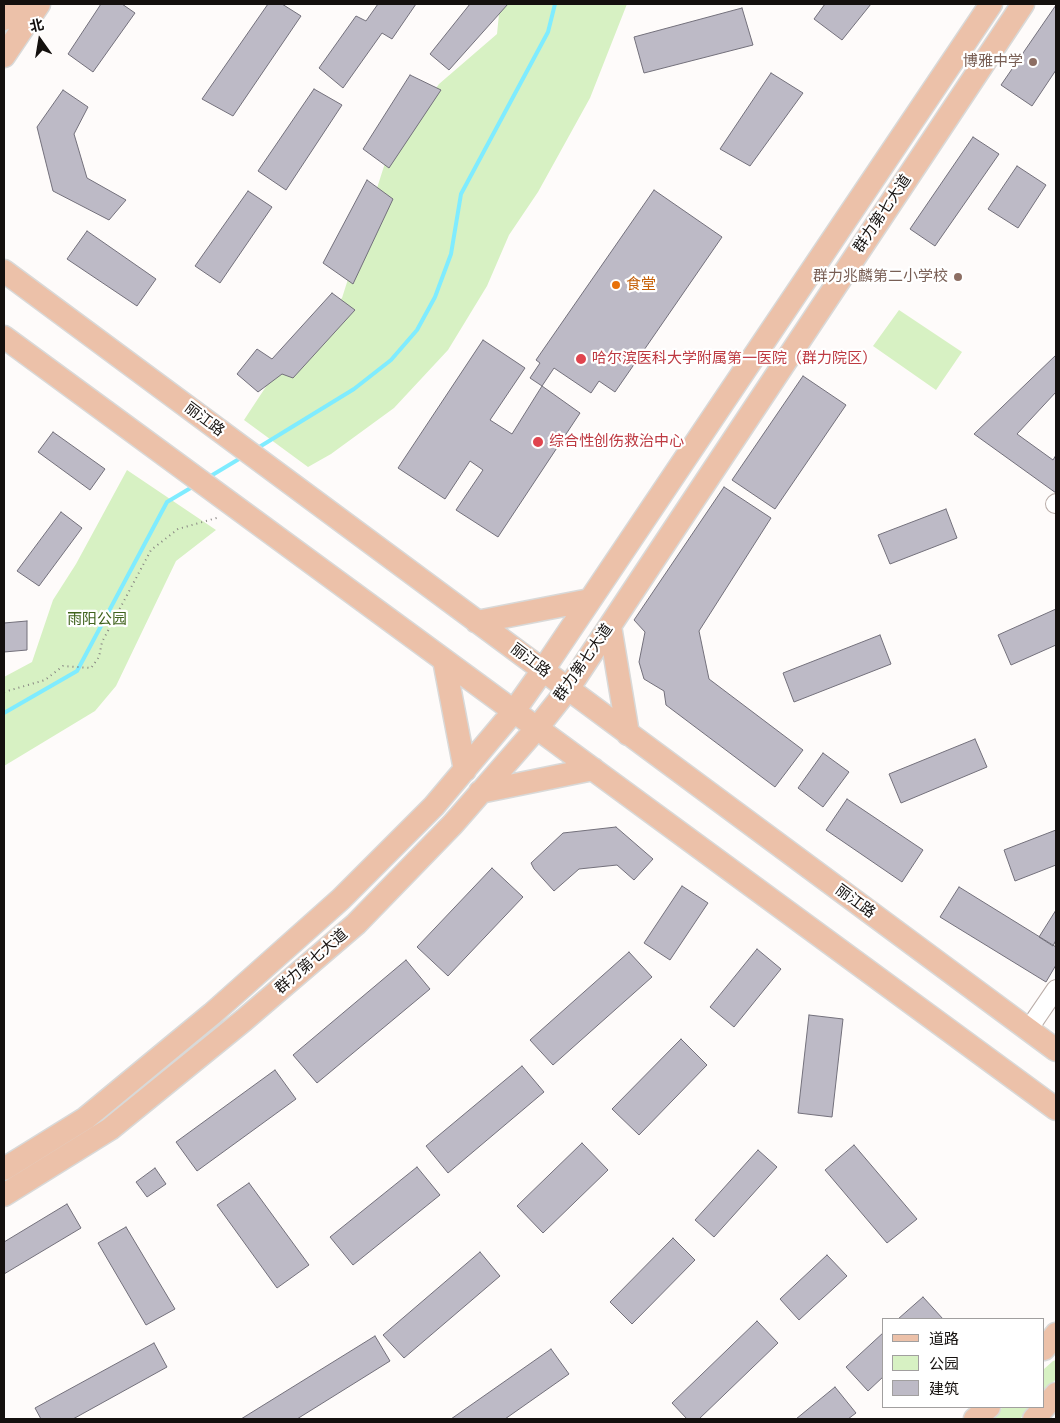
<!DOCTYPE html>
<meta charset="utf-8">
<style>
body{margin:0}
#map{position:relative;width:1060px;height:1423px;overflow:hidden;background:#fefbfa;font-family:Roboto,"Noto Sans SC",sans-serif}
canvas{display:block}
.frame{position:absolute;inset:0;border:5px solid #14100e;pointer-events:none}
.legend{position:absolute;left:882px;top:1318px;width:162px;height:90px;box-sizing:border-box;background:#fff;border:1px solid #a19f9f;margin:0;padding:6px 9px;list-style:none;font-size:15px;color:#14100e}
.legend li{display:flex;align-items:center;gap:10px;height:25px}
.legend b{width:25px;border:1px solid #a19f9f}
.north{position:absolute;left:15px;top:15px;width:50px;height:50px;-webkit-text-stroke:4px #fff;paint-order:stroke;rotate:347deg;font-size:14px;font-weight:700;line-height:20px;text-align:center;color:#14100e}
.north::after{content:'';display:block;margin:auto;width:18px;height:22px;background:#14100e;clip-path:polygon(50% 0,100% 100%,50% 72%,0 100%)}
</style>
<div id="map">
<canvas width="1060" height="1423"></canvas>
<div class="frame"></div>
<ul class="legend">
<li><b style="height:6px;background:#ecc1a9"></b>道路</li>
<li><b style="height:14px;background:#d7f1c3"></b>公园</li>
<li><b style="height:14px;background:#bdbac6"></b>建筑</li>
</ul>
<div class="north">北</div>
</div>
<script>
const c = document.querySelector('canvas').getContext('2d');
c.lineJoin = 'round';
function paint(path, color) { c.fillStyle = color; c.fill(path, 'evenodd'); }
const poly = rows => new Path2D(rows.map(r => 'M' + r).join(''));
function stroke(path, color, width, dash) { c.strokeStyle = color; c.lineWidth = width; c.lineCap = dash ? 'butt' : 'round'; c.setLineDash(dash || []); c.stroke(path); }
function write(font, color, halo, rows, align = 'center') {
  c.font = font + ' Roboto,"Noto Sans SC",sans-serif'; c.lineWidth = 4.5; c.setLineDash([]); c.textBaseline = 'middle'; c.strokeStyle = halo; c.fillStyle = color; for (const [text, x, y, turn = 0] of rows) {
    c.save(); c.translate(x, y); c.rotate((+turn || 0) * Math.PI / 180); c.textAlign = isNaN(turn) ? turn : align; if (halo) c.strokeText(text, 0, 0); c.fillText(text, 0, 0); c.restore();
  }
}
const green = poly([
 [500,4,627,4,590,98,538,192,509,235,487,286,448,350,394,408,331,454,308,467,244,420,271,379,342,298,385,163,439,84,497,34],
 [899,310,962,352,936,390,873,346],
 [127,470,216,530,176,561,116,686,95,711,4,766,4,677,32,662,53,600,76,564],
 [1056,1360,1056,1379,1044,1393,1044,1369,1053,1361],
 [1003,1407,1031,1407,1020,1419,989,1419]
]);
const stream = poly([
 [256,449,354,389,391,360,417,330,435,297,451,254,461,194,548,32,555,4],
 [209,477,244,456],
 [4,713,77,671,167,502,194,486]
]);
const building = poly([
 [101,4,122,4,135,13,93,72,68,54,101,4],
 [268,4,282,4,301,16,233,116,202,99,268,4],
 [378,4,416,4,392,39,382,33,343,88,319,68,356,16,366,21,378,4],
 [470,4,508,4,449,70,430,54,470,4],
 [825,4,871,4,842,40,814,19,825,4],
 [1056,5,1056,70,1032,106,1001,85,1056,5],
 [742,8,753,45,644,73,634,37,742,8],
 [771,73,803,93,750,166,720,149,771,73],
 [410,75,441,90,389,168,363,149,410,75],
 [314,89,342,105,286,190,258,171,314,89],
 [63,90,88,107,74,134,87,178,126,200,109,220,53,191,37,127,63,90],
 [973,137,999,154,935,246,910,229,973,137],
 [1017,166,1046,185,1018,228,988,209,1017,166],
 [367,180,393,199,353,284,323,263,367,180],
 [654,190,722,237,615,392,599,381,591,393,554,368,542,386,530,378,540,363,536,360,654,190],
 [248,191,272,207,220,283,195,266,248,191],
 [87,231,156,279,137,306,67,259,87,231],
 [332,293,355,310,293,378,282,374,258,392,237,374,257,349,272,359,332,293],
 [483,340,525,368,490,420,512,434,542,386,580,413,498,537,456,510,483,470,470,461,445,499,398,468,483,340],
 [1056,355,1056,392,1017,434,1053,460,1056,455,1056,493,974,434,1056,355],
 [803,376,846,405,775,509,732,480,803,376],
 [53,432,105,469,90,490,38,452,53,432],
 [724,487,771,518,699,631,709,679,803,750,775,787,666,705,664,691,644,679,639,662,645,632,634,620,724,487],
 [946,509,957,538,890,564,878,535,946,509],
 [61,512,82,528,39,586,17,571,61,512],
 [1056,609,1056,645,1011,665,998,635,1056,609],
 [27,621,27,650,4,652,4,623,27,621],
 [880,635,891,664,794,702,783,673,880,635],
 [975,739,987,767,901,803,889,774,975,739],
 [823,753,849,772,823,807,798,788,823,753],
 [847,799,923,850,902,882,826,830,847,799],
 [616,827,653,859,634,880,617,865,579,869,554,891,534,869,531,863,563,833,616,827],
 [1056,830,1056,865,1015,881,1004,850,1056,830],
 [492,868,523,897,448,976,417,947,492,868],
 [682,886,708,903,670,960,644,943,682,886],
 [959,887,1056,947,1056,965,1046,982,940,917,959,887],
 [1056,910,1056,940,1053,946,1039,937,1056,910],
 [757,949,781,969,734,1027,710,1007,757,949],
 [629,952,652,977,553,1065,530,1040,629,952],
 [406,960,430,989,317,1083,293,1055,406,960],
 [809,1015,843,1019,832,1117,798,1113,809,1015],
 [681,1039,707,1065,639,1135,612,1109,681,1039],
 [522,1066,544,1092,448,1173,426,1146,522,1066],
 [275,1070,296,1099,197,1171,176,1142,275,1070],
 [582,1143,608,1170,543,1233,517,1206,582,1143],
 [854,1145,917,1219,887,1243,825,1170,854,1145],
 [758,1150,777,1167,714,1237,695,1220,758,1150],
 [417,1167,440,1195,353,1265,330,1237,417,1167],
 [155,1168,166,1184,147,1197,136,1182,155,1168],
 [249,1183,309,1265,277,1288,217,1205,249,1183],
 [67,1204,81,1228,4,1274,4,1242,67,1204],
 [126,1227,175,1309,146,1325,98,1243,126,1227],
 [673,1238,695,1260,632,1324,610,1302,673,1238],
 [480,1252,500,1276,404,1358,383,1335,480,1252],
 [827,1255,847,1276,799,1320,780,1299,827,1255],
 [923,1297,943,1319,898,1319,923,1297],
 [757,1321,778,1343,699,1419,687,1419,672,1403,757,1321],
 [884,1332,884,1376,868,1391,846,1367,884,1332],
 [375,1336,390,1361,297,1419,241,1419,375,1336],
 [154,1343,167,1367,73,1419,41,1419,35,1408,154,1343],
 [551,1349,569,1374,505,1419,451,1419,551,1349],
 [835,1387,856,1413,848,1419,796,1419,835,1387]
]);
const path = poly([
 [4,692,45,680,63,666,91,668,99,657,102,642,151,550,178,529,220,517]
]);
const minor = poly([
 [1055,504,1056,503],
 [1028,1030,1056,989]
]);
const major = poly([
 [4,19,14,4],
 [4,56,39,4],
 [4,271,1056,1050],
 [4,337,1056,1109],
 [477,622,590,600],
 [610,626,628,734],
 [444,660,465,770],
 [480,792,593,769],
 [4,1169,86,1118,212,1014,341,899,434,806,514,711,543,670,991,4],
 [4,1195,110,1129,244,1020,356,924,453,824,537,728,568,689,1023,4],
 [1044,1349,1056,1334],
 [975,1419,989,1407],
 [1034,1419,1056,1394]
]);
const markers = [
 [1033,62,5,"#8d6e63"],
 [958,277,5,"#8d6e63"],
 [616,285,5,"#e8710a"],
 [581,359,6,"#e0444e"],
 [538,442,6,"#e0444e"]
];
const educationNames = [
 ["博雅中学",1023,62],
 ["群力兆麟第二小学校",948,277]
];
const streetNames = [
 ["群力第七大道",883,214,-56],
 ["丽江路",204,420,37],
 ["丽江路",530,661,37],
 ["群力第七大道",584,663,-55],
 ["丽江路",855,902,36],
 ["群力第七大道",312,962,-41]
];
const foodNames = [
 ["食堂",626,285]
];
const healthNames = [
 ["哈尔滨医科大学附属第一医院（群力院区）",592,359],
 ["综合性创伤救治中心",549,442]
];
const parkNames = [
 ["雨阳公园",97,620]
];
paint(green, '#d7f1c3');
stroke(stream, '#7fecff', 4);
paint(building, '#bdbac6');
stroke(building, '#73707b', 1);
stroke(minor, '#baada8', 20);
stroke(major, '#d9d9d8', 25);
stroke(path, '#868381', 2, [1, 4]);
stroke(minor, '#fff', 18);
stroke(major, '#ecc1a9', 22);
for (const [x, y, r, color] of markers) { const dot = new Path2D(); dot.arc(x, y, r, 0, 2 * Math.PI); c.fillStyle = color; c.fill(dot); stroke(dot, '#fff', 2); }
write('15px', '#785e54', '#fff', educationNames, 'right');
write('15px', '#14100e', '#fff', streetNames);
write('15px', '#c56008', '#fff', foodNames, 'left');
write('15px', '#be3a42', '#fff', healthNames, 'left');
write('15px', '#3f621c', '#fff', parkNames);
</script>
